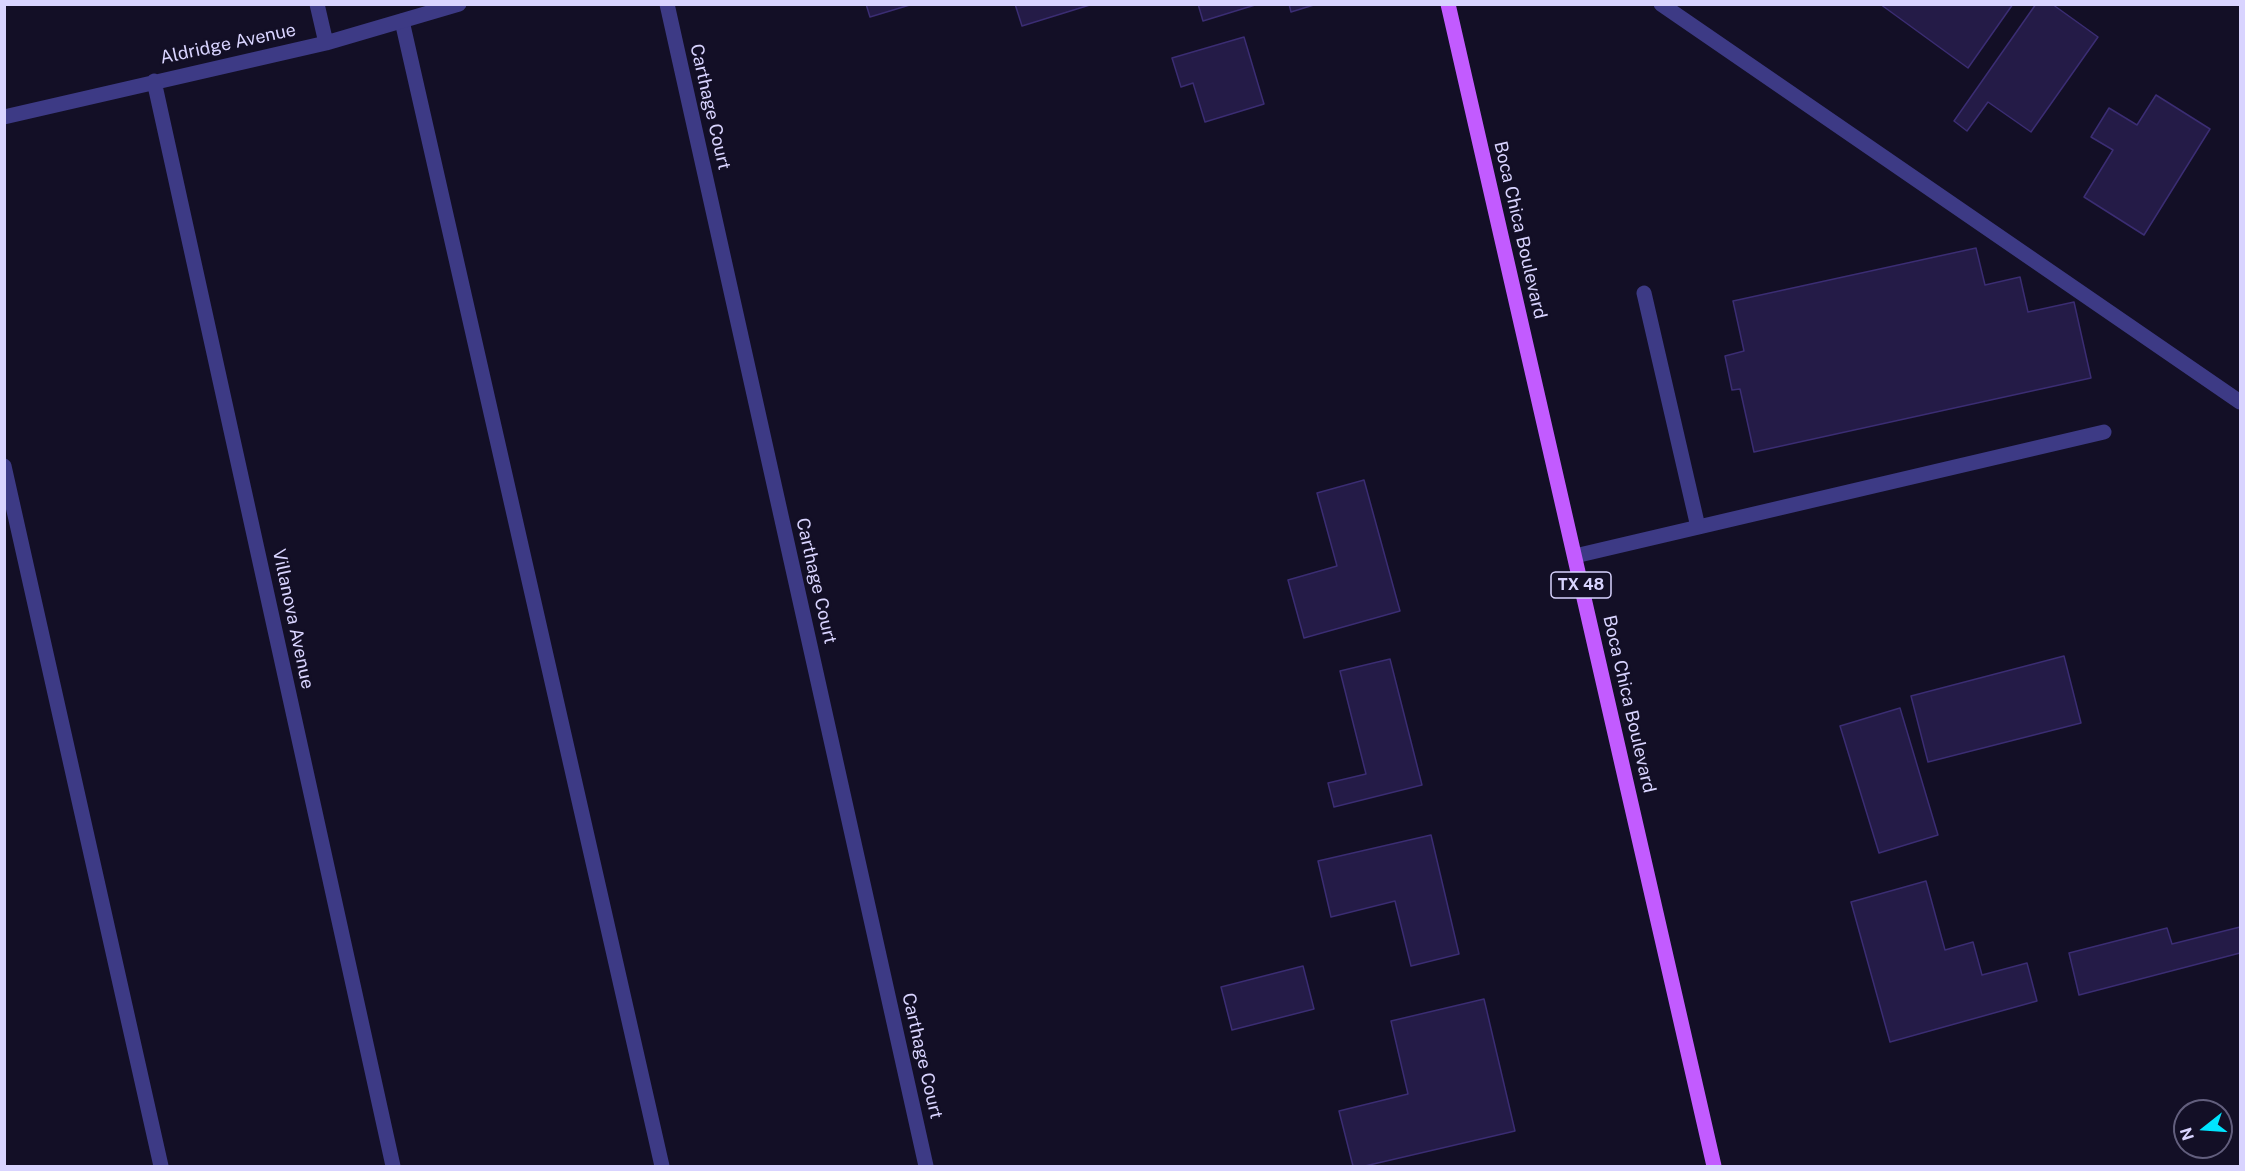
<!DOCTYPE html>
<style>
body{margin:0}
#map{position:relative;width:2245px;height:1171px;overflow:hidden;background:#130f26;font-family:"Public Sans",sans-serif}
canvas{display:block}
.frame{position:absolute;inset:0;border:6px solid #d9d4ff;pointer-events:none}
.north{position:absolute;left:2173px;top:1099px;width:60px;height:60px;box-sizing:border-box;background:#130f26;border:2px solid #625e7d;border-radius:50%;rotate:253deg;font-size:16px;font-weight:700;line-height:24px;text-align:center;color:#d9d4ff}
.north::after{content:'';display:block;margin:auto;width:21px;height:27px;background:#00e5ff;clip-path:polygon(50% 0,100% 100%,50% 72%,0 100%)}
</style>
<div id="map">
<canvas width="2245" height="1171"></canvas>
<div class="frame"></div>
<div class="north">N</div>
</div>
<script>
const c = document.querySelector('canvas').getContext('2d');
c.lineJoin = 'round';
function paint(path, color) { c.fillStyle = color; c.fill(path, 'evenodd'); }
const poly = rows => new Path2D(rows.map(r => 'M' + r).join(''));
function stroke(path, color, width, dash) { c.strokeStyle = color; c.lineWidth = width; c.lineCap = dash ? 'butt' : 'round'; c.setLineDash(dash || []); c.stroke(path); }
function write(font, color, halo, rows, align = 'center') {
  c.font = font + ' "Public Sans",sans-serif'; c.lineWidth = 5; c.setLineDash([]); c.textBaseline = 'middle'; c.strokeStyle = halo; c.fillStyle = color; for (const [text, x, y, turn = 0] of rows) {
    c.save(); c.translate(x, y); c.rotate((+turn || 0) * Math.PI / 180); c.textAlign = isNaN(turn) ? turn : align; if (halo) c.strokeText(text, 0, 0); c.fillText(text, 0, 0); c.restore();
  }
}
const building = poly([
 [866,4,913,4,870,17,866,4],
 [1015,4,1093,4,1022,26,1015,4],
 [1198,4,1255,4,1255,5,1203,21,1198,4],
 [1289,4,1317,4,1291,12,1289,4],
 [1880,4,2013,4,1968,68,1880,4],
 [2036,4,2052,4,2098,37,2031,132,1988,102,1967,131,1954,121,2036,4],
 [1244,37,1264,104,1205,122,1193,83,1181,87,1172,58,1244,37],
 [2156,95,2210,129,2144,235,2084,197,2113,150,2091,137,2109,108,2137,125,2156,95],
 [1976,248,1985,285,2020,277,2028,312,2074,302,2091,378,1754,452,1740,389,1732,390,1725,356,1744,351,1733,301,1976,248],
 [1364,480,1400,611,1304,638,1288,580,1337,566,1317,493,1364,480],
 [2064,656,2081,723,1928,762,1911,696,2064,656],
 [1390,659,1422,785,1334,807,1328,783,1366,774,1340,671,1390,659],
 [1900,708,1938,835,1879,853,1840,726,1900,708],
 [1431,835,1459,954,1411,966,1395,901,1331,917,1318,861,1431,835],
 [1926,881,1945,950,1973,942,1982,975,2027,963,2037,1001,1890,1042,1851,902,1926,881],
 [2240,927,2240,953,2079,995,2069,953,2167,928,2172,944,2240,927],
 [1303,966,1314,1009,1232,1030,1221,987,1303,966],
 [1484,999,1515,1131,1365,1166,1353,1166,1339,1111,1408,1094,1391,1021,1484,999]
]);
const lane = poly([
 [1661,4,2240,402],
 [402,21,662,1166],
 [1644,293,1698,527],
 [4,466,161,1166],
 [1575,556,2104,432]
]);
const street = poly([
 [317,4,326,43],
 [667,4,926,1166],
 [154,81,393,1166],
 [4,117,326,43,459,4]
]);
const primary = poly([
 [1448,4,1714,1166]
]);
const shields = [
 [1581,585,60]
];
const shieldNames = [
 ["TX 48",1581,585]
];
const streetNames = [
 ["Aldridge Avenue",228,44,-12],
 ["Carthage Court",710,107,77],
 ["Boca Chica Boulevard",1520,230,77],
 ["Carthage Court",816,581,77],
 ["Villanova Avenue",293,619,78],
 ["Boca Chica Boulevard",1629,704,77],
 ["Carthage Court",922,1056,77]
];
paint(building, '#241b47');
stroke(building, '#3b2d73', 1.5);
stroke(lane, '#3d3a85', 15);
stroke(street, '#3d3a85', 15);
stroke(primary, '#c25bff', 15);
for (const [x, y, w] of shields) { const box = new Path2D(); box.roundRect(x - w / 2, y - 13, w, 26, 4.5); c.fillStyle = '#130f26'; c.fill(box); stroke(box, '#d9d4ff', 1.5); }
write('bold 16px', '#d9d4ff', null, shieldNames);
write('18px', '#d9d4ff', '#130f26', streetNames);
</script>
